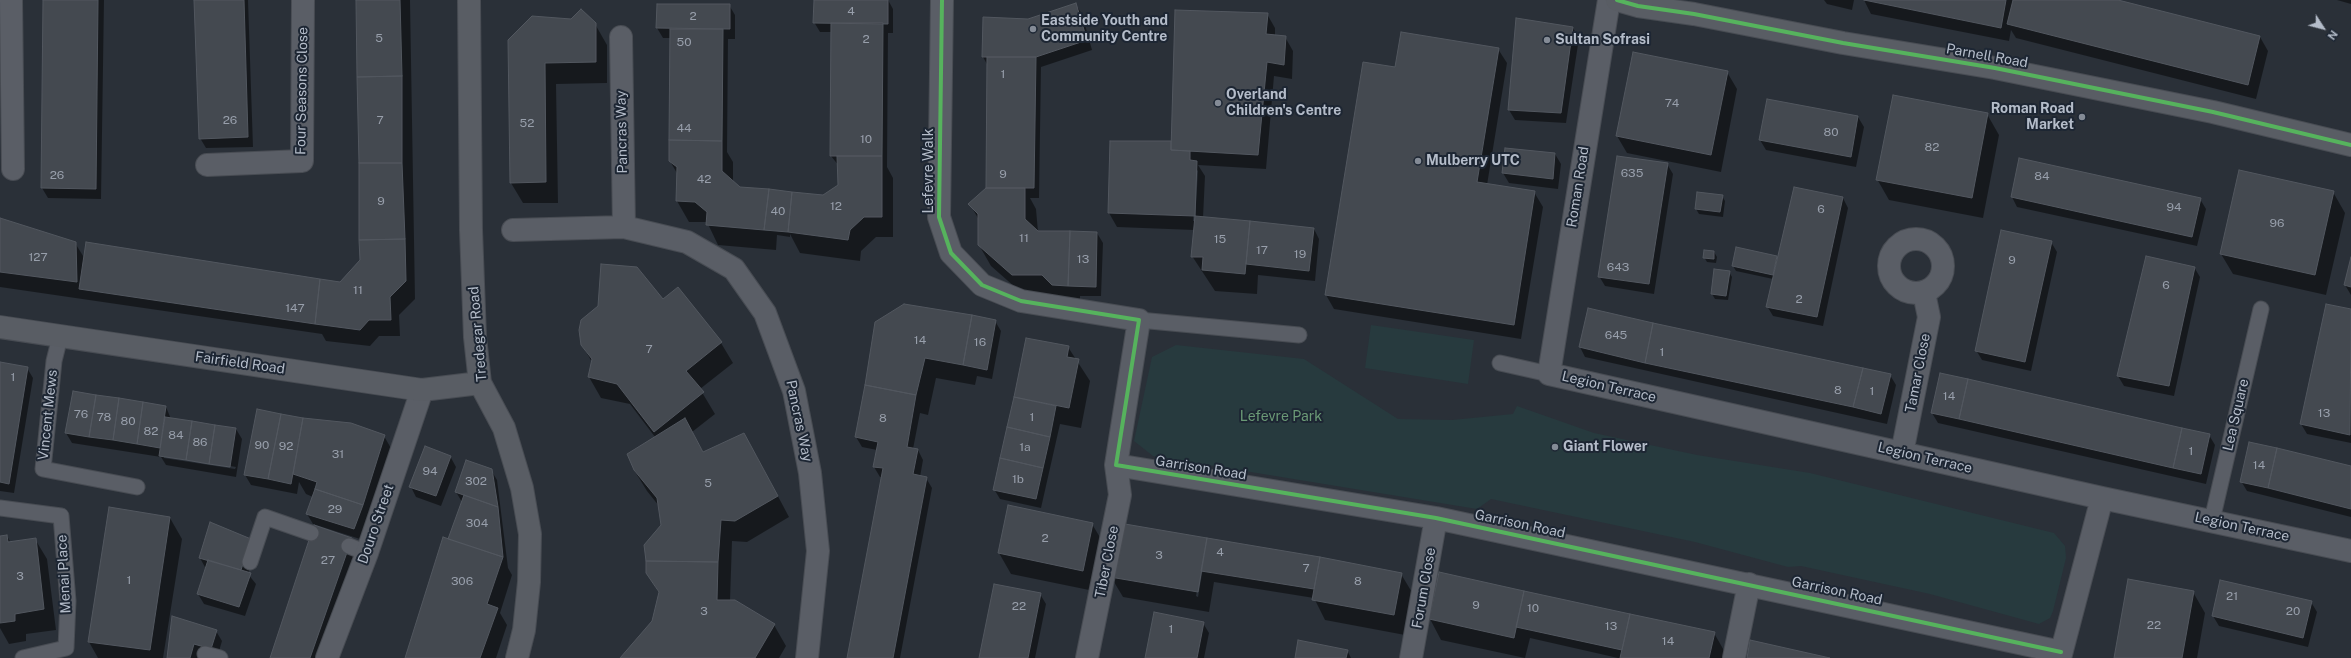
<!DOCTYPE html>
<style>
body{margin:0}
#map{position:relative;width:2351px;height:658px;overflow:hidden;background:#2a3038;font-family:"Public Sans",sans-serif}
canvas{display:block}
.north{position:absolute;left:2303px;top:8px;width:40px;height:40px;-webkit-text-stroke:3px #1d2633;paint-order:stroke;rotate:126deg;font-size:11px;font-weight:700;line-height:16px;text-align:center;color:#b4bcc9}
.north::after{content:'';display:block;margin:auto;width:14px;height:18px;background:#b4bcc9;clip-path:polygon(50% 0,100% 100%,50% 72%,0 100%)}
</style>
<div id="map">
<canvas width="2351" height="658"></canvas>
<div class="north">N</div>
</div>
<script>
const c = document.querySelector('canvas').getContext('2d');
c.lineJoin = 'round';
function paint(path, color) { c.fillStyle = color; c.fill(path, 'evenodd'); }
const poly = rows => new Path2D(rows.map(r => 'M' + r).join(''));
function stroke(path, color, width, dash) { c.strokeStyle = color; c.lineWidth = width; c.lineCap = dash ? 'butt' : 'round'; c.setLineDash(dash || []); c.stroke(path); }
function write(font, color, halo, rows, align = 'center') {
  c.font = font + ' "Public Sans",sans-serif'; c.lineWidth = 4; c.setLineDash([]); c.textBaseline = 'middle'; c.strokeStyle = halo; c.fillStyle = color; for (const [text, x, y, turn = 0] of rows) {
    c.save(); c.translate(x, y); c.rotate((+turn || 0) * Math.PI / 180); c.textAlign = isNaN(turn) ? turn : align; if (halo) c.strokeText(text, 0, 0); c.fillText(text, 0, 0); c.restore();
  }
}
const green = poly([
 [1371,325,1474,340,1468,384,1365,368],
 [1176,345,1304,359,1398,419,1452,420,1513,414,1517,406,1594,433,1697,455,1810,473,2054,533,2065,546,2066,558,2053,611,2050,618,2039,624,1930,594,1801,566,1788,567,1695,542,1491,499,1477,509,1153,456,1134,441,1152,357]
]);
const shadow = poly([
 [44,0,104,0,101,199,48,198,42,188],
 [195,0,248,0,253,147,206,148,200,138],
 [357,0,410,0,415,299,399,315,400,336,379,336,370,346,326,341,322,334,0,287,0,220,75,243,85,259,340,283,361,261],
 [815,0,888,0,893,9,893,33,888,33,887,167,893,178,893,237,876,237,861,251,860,261,800,253,790,234,790,237,777,235,776,250,718,245,707,222,689,222,677,201,678,175,670,161,671,38,663,38,657,28,658,5,729,5,735,15,735,39,728,39,727,152,733,162,733,182,740,188,823,196,839,185,839,166,831,156,832,32,820,32,814,22],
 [1824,0,1854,0,1852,10,1827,4],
 [1864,0,2114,0,2260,37,2268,51,2256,99,2016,38,2011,30,2009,41,1871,14],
 [2337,0,2351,0,2351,4],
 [1076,5,1082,14,1092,50,1041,67,1039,198,1030,198,1036,209,1038,232,1097,233,1103,243,1101,296,1080,296,1080,306,1065,306,1055,295,1024,295,991,266,979,245,979,220,970,204,987,188,988,66,983,57,1029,20],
 [1267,14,1275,28,1275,36,1285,37,1293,51,1292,79,1274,76,1266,169,1198,165,1205,176,1203,218,1314,229,1319,239,1315,281,1258,275,1257,294,1215,291,1192,256,1194,230,1117,227,1109,213,1111,142,1172,142],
 [1196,169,1198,171,1195,221,1193,221],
 [595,24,607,45,607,83,556,84,558,203,523,203,511,183,509,40],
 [1573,28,1579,38,1566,123,1515,120,1509,110],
 [1498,49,1507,63,1487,185,1534,192,1543,207,1521,339,1334,309,1326,295,1363,63,1396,68],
 [1727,72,1737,89,1721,172,1627,153,1617,136],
 [1987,114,1999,135,1983,218,1889,200,1877,179],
 [1858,117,1864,127,1856,167,1766,150,1760,140],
 [1555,154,1561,164,1558,189,1509,183,1503,173],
 [1667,164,1673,174,1654,294,1605,286,1599,276],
 [2333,192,2345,213,2326,295,2233,274,2221,254],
 [1722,196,1725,201,1723,217,1699,214,1696,209],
 [2012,197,2200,199,2206,209,2197,246,2017,207],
 [1843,198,1848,208,1823,326,1773,316,1767,306,1773,279,1736,271,1733,266,1777,257,1778,259],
 [2051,242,2057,252,2031,371,1982,360,1976,350],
 [1714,252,1717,257,1716,263,1707,262,1704,257],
 [2146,257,2194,267,2200,277,2174,396,2124,386,2118,376],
 [2351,261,2351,295,2345,285],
 [1729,272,1732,277,1728,300,1715,299,1712,294],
 [678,288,721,343,733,363,700,389,715,414,692,432,704,453,756,455,789,517,747,542,732,541,730,601,734,601,774,625,786,646,779,658,621,658,653,622,659,593,647,573,662,525,659,506,647,491,634,470,655,437,630,404,601,398,589,377,592,362,582,345,663,300],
 [2327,305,2351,310,2351,443,2307,434,2301,424],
 [995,321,1001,331,992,379,977,376,975,385,936,378,928,415,920,413,913,449,918,450,923,460,920,477,926,478,932,488,900,658,848,658,882,477,880,477,874,467,877,450,862,447,856,437,866,385],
 [1068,347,1090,381,1081,428,1060,424,1041,508,1000,499,994,489,1015,397],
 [1580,347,1890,375,1896,385,1887,424,1585,357],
 [0,363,27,368,33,378,14,493,0,491],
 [166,407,171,419,236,429,242,439,236,477,166,465,161,457,72,443,66,433],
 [164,455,236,467,235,469,164,458],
 [258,411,384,436,396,457,374,525,366,522,360,539,313,524,307,514,313,497,306,494,299,482,297,494,251,485,245,475],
 [1932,413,2209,435,2215,445,2206,484,1938,423],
 [450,456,456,467,441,506,416,497,411,487],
 [2351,467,2351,517,2247,491,2241,481],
 [491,470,497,480,508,568,512,575,500,613,507,625,496,658,406,658,462,502,456,492],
 [170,518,182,539,163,658,98,658,89,642],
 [1092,524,1104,544,1094,591,1011,574,999,553],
 [1120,524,1401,574,1413,594,1405,635,1325,620,1314,598,1214,582,1209,612,1123,597,1111,577],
 [1203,556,1205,556,1198,597,1196,596],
 [314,526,357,549,319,658,271,658],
 [7,536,11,543,35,539,47,559,56,630,26,634,26,641,9,644,0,628,0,537],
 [256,550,248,574,256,584,245,616,204,604,198,594,206,569,200,558],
 [1440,574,1714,633,1726,654,1725,658,1618,658,1530,638,1525,658,1441,640,1430,619],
 [2193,592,2205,613,2197,658,2115,658],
 [1040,594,1046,604,1035,658,980,658],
 [2311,602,2317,612,2308,647,2219,626,2213,616],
 [1203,623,1209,633,1204,658,1146,658],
 [216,631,222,641,217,658,200,654,198,658,168,658],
 [1347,650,1351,658,1296,658]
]);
const building = poly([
 [43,0,98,0,96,189,41,188,43,0],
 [194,0,244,0,248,137,199,139,194,0],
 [356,0,400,0,402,76,357,77,356,0],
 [814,0,888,0,888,24,813,23,814,0],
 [1864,0,2006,0,2001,28,1864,0],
 [2013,0,2118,0,2260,36,2248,85,2007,24,2013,0],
 [1076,3,1087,40,1036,57,982,57,983,17,1028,19,1076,3],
 [657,4,730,4,730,29,656,28,657,4],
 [581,9,596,23,596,62,545,63,546,182,510,183,508,40,532,16,571,19,581,9],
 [1175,10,1268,13,1266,34,1286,36,1284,65,1267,62,1258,155,1171,150,1175,10],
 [1516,18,1573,27,1561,113,1508,110,1516,18],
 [831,23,883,23,882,156,830,156,831,23],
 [670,29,723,29,722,141,669,140,670,29],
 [1401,32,1499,48,1477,182,1535,191,1514,325,1325,295,1363,62,1395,67,1401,32],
 [1633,52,1728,71,1711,155,1616,136,1633,52],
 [987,57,1036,57,1034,188,986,188,987,57],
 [402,76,402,163,359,163,357,77,402,76],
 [1893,95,1988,113,1972,198,1876,180,1893,95],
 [1767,99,1858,116,1851,157,1759,140,1767,99],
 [669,140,722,141,722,171,740,187,769,189,764,230,706,225,707,212,695,202,676,201,677,167,669,161,669,140],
 [1110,141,1171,141,1171,150,1190,151,1190,160,1197,161,1195,216,1108,213,1110,141],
 [1505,148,1555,153,1553,179,1502,173,1505,148],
 [837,156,882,156,882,217,864,217,850,230,848,240,788,232,792,192,823,195,838,185,837,156],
 [1617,156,1668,163,1649,284,1598,277,1617,156],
 [2019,158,2201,198,2192,237,2011,197,2019,158],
 [359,163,402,163,405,239,359,240,359,163],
 [2239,170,2334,191,2315,275,2220,254,2239,170],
 [1794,187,1843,197,1817,317,1766,307,1794,187],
 [986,188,1025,188,1025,219,1038,231,1070,231,1068,286,1052,285,1042,275,1012,275,978,245,978,214,968,204,986,188],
 [769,189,792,192,788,232,764,230,769,189],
 [1697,192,1723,195,1720,212,1695,209,1697,192],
 [1195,216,1250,221,1245,274,1202,270,1203,257,1191,257,1195,216],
 [0,218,76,242,77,282,0,272,0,218],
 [1250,221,1314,228,1309,271,1246,264,1250,221],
 [2001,230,2052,241,2025,362,1975,351,2001,230],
 [1070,231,1097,232,1096,287,1068,286,1070,231],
 [405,239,406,281,390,297,391,320,369,320,360,330,315,324,320,279,340,282,360,260,359,240,405,239],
 [86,242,320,279,315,324,79,289,86,242],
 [1736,247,1777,256,1773,275,1732,266,1736,247],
 [1704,250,1714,251,1714,259,1703,258,1704,250],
 [2146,256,2195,267,2169,386,2117,376,2146,256],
 [2351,257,2351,287,2344,285,2351,257],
 [601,264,637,267,663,299,678,287,722,342,686,371,704,392,654,432,617,384,588,377,592,359,581,345,579,330,581,320,598,306,601,264],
 [1714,269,1730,271,1726,296,1711,294,1714,269],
 [904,304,972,315,963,365,925,358,916,395,865,385,875,322,904,304],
 [2326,304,2351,309,2350,435,2300,424,2326,304],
 [1588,308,1653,323,1645,363,1579,347,1588,308],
 [972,315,996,320,987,370,963,365,972,315],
 [1653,323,1863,368,1853,407,1645,363,1653,323],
 [1026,338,1069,346,1067,357,1079,359,1069,408,1014,397,1026,338],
 [0,362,28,367,9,484,0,482,0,362],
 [1863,368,1891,374,1881,414,1853,407,1863,368],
 [1940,373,1968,379,1959,419,1931,413,1940,373],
 [1968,379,2182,428,2173,468,1959,419,1968,379],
 [865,385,916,395,907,447,918,449,913,474,927,477,893,658,847,658,883,468,873,467,878,442,855,437,865,385],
 [73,391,96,395,89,437,65,433,73,391],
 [96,395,119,398,113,440,89,437,96,395],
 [1014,397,1056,406,1050,437,1007,427,1014,397],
 [119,398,143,402,137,444,113,440,119,398],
 [143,402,166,406,160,448,137,444,143,402],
 [257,409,281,414,268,479,244,475,257,409],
 [281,414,303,418,291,484,268,479,281,414],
 [165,417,192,421,186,460,159,456,165,417],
 [303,418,351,423,385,435,363,505,315,489,317,482,293,474,303,418],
 [685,418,703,452,744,433,778,496,735,521,721,520,718,562,646,561,644,545,661,525,657,498,634,470,627,454,685,418],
 [192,421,215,425,209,464,186,460,192,421],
 [215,425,236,428,230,467,209,464,215,425],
 [1007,427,1050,437,1043,468,1000,458,1007,427],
 [2182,428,2210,434,2201,474,2173,468,2182,428],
 [2249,442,2277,448,2268,488,2240,482,2249,442],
 [425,446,451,456,436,496,409,487,425,446],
 [2277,448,2351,466,2351,509,2268,488,2277,448],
 [1000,458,1043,468,1036,499,993,490,1000,458],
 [466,460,492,469,498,507,455,492,466,460],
 [315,489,363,505,354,529,306,514,315,489],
 [464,495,498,507,503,557,448,539,464,495],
 [1008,505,1093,523,1083,571,998,553,1008,505],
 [109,507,170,517,150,650,88,642,109,507],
 [210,522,251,539,241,570,199,558,210,522],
 [1119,523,1207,538,1198,592,1110,577,1119,523],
 [314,525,352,538,310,658,270,658,314,525],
 [7,535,8,542,36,538,44,609,15,614,15,621,0,623,0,536,7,535],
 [443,537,503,557,487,604,498,608,480,658,405,658,443,537],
 [1207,538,1320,557,1314,589,1201,571,1207,538],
 [1320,557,1402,573,1394,615,1312,600,1320,557],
 [208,560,251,573,239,607,197,594,208,560],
 [646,561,718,562,717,600,735,600,775,624,755,658,620,658,652,621,659,592,646,573,646,561],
 [1439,572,1524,591,1514,638,1429,619,1439,572],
 [2128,579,2194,591,2182,658,2114,658,2128,579],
 [2220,580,2312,601,2303,638,2212,616,2220,580],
 [994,584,1041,593,1028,658,979,658,994,584],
 [1524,591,1630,614,1622,650,1516,627,1524,591],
 [1154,612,1204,622,1197,658,1145,658,1154,612],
 [1630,614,1715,632,1709,658,1620,658,1630,614],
 [172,616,217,630,211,649,194,644,190,658,167,658,172,616],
 [1298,640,1348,650,1346,658,1295,658,1298,640],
 [1750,640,1830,658,1747,658,1750,640]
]);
const lane = poly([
 [1139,320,1299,335],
 [60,337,54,361,43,469,137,487],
 [1500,363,1549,374],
 [0,508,61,516,68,601,66,648,23,658],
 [2212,520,2261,309],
 [349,546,367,553],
 [250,562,265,517,311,533],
 [205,654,220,658]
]);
const street = poly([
 [11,0,13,169],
 [942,0,939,217,951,253,982,285,1021,301,1139,320,1116,465,1436,518,2061,652],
 [1609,0,1549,374,2102,498,2351,551],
 [621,37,624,227],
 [207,165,302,161,303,0],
 [513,230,624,227,687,242,734,269,765,313,794,391,810,473,818,551,807,658],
 '1889 266a27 27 0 1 1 54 0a27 27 0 1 1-54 0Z',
 [1902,453,1929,317,1924,293],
 [327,658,367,553,422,390],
 [1087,658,1120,495,1116,465],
 [1411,658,1436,518],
 [1734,658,1749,584],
 [2060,658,2102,498]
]);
const secondary = poly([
 [469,0,471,230,475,337,480,383,504,428,522,488,530,534,529,582,524,630,517,658],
 [1617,0,1638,6,1694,14,1843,43,1995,68,2213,112,2351,145],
 [0,327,422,390,480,383]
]);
const cycleway = poly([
 [942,0,939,217,951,253,982,285,1021,301,1139,320,1116,465,1436,518,2061,652],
 [1617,0,1638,6,1694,14,1843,43,1995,68,2213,112,2351,145]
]);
const markers = [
 [1033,29,4,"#848b96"],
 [1547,40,4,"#848b96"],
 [1218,103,4,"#848b96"],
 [2082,117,4,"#848b96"],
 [1418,161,4,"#848b96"],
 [1555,447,4,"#848b96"]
];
const numberNames = [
 ["4",851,11],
 ["2",693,16],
 ["5",379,38],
 ["2",866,39],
 ["50",684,42],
 ["1",1003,74],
 ["74",1672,103],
 ["26",230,120],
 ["7",380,120],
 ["52",527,123],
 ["44",684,128],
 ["80",1831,132],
 ["10",866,139],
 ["82",1932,147],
 ["635",1632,173],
 ["9",1003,174],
 ["26",57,175],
 ["84",2042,176],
 ["42",704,179],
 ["9",381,201],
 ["12",836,206],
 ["94",2174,207],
 ["6",1821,209],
 ["40",778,211],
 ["96",2277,223],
 ["11",1024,238],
 ["15",1220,239],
 ["17",1262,250],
 ["19",1300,254],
 ["127",38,257],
 ["13",1083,259],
 ["9",2012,260],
 ["643",1618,267],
 ["6",2166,285],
 ["11",358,290],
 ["2",1799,299],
 ["147",295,308],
 ["645",1616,335],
 ["14",920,340],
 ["16",980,342],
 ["7",649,349],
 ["1",1662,352],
 ["1",13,377],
 ["8",1838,390],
 ["1",1872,391],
 ["14",1949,396],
 ["13",2324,413],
 ["76",81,414],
 ["78",104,417],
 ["1",1032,417],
 ["8",883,418],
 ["80",128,421],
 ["82",151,431],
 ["84",176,435],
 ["86",200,442],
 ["90",262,445],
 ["92",286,446],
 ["1a",1025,447],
 ["1",2191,451],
 ["31",338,454],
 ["14",2259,465],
 ["94",430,471],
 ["1b",1018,479],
 ["302",476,481],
 ["5",708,483],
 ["29",335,509],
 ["304",477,523],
 ["2",1045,538],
 ["4",1220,552],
 ["3",1159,555],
 ["27",328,560],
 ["7",1306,568],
 ["3",20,576],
 ["1",129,580],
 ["306",462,581],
 ["8",1358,581],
 ["21",2232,596],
 ["9",1476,605],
 ["22",1019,606],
 ["10",1533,608],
 ["3",704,611],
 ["20",2293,611],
 ["22",2154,625],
 ["13",1611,626],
 ["1",1171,629],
 ["14",1668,641]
];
const poiNames = [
 ["Eastside Youth and",1041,21],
 ["Community Centre",1041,37],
 ["Sultan Sofrasi",1555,40],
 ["Overland",1226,95],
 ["Children's Centre",1226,111],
 ["Roman Road",2074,109,"right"],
 ["Market",2074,125,"right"],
 ["Mulberry UTC",1426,161],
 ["Giant Flower",1563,447]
];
const streetNames = [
 ["Parnell Road",1987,56,10],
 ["Four Seasons Close",302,91,-89],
 ["Pancras Way",622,132,-91],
 ["Lefevre Walk",929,171,-90],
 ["Roman Road",1578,187,-81],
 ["Tredegar Road",478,334,-95],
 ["Fairfield Road",240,363,8],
 ["Tamar Close",1918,373,-79],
 ["Legion Terrace",1609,387,13],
 ["Vincent Mews",48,415,-84],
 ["Lea Square",2236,415,-77],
 ["Pancras Way",799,421,78],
 ["Legion Terrace",1925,458,13],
 ["Garrison Road",1201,468,9],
 ["Douro Street",376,524,-71],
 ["Garrison Road",1520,524,12],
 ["Legion Terrace",2242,527,12],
 ["Tiber Close",1107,562,-79],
 ["Menai Place",64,574,-93],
 ["Forum Close",1424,588,-80],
 ["Garrison Road",1837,591,12]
];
const parkNames = [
 ["Lefevre Park",1281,417]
];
paint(green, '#273a3e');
paint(shadow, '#0007');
paint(building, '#444950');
stroke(building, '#52575f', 1);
stroke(lane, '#484c53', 17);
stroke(street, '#484c53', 24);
stroke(secondary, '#484c53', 24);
stroke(lane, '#5a5e66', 15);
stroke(street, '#5a5e66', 22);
stroke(secondary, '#595d64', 22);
stroke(cycleway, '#56b35d', 4);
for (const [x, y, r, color] of markers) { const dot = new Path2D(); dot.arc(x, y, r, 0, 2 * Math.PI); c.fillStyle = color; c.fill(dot); stroke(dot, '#1d2633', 1.5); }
write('12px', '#989fab', null, numberNames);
write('bold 14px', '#b4bcc9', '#1d2633', poiNames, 'left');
write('14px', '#b4bcc9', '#1d2633', streetNames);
write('14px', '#6b9a76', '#1d2633', parkNames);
</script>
